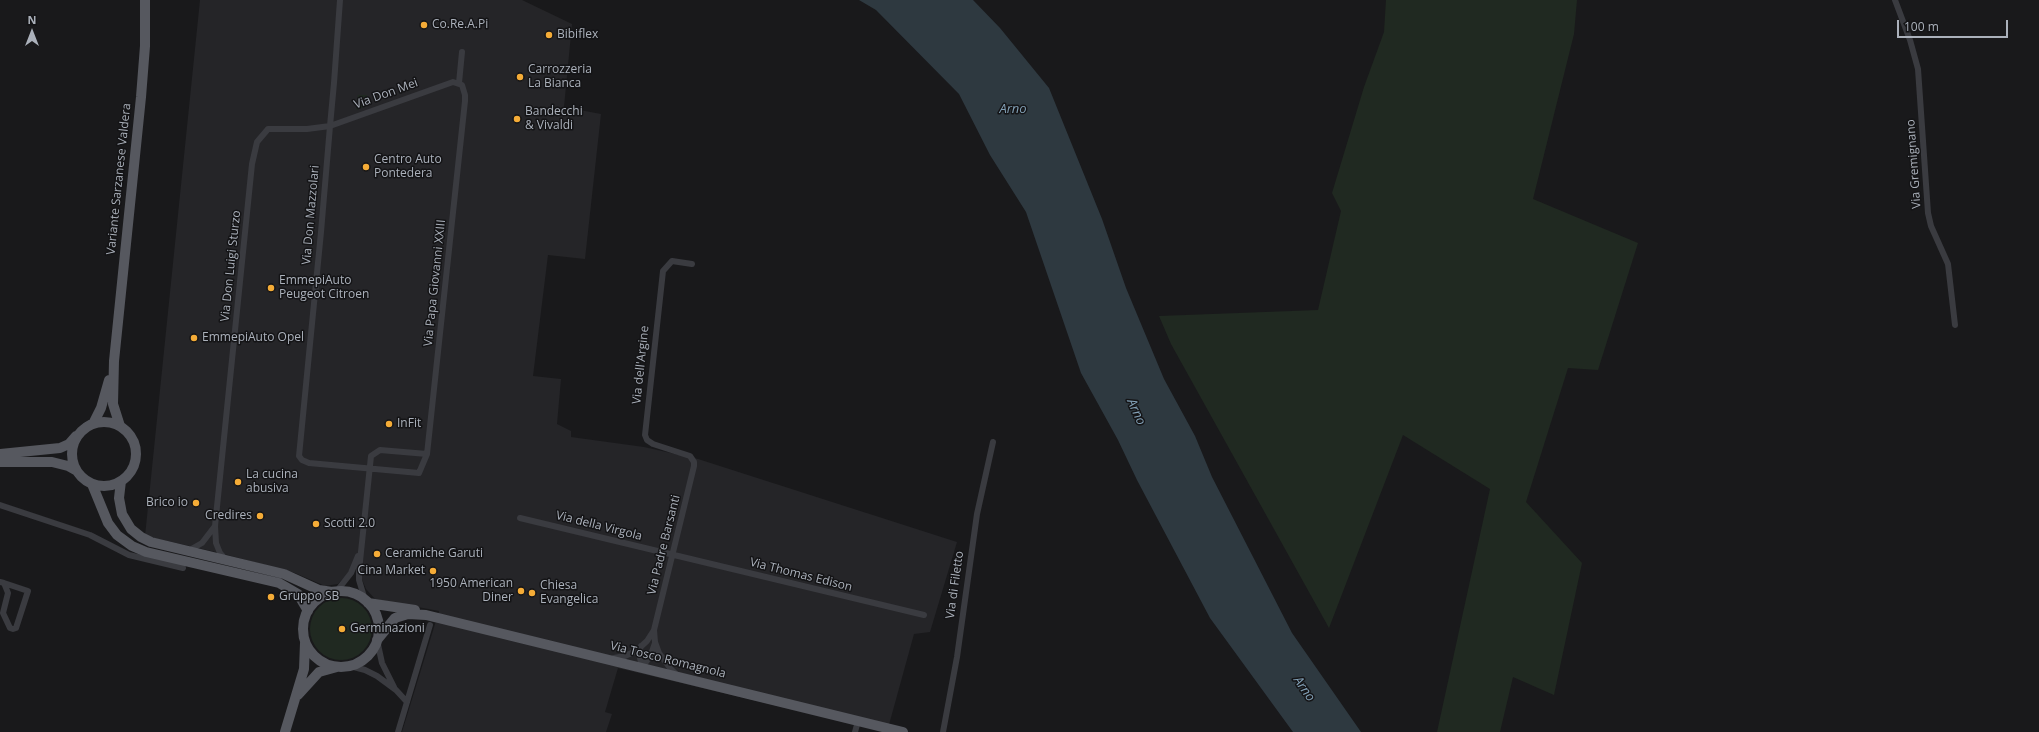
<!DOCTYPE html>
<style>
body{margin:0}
#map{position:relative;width:2039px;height:732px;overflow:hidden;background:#19191b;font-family:"Open Sans",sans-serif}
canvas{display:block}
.north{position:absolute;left:12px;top:12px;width:40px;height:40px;-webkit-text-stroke:3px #141416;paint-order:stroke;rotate:0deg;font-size:11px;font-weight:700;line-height:16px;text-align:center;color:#abb1bb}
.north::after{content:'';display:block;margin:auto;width:14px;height:18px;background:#abb1bb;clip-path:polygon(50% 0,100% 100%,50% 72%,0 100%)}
.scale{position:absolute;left:1897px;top:20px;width:111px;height:18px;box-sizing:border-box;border:2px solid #abb1bb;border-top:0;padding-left:5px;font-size:12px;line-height:14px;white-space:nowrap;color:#abb1bb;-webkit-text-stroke:3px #141416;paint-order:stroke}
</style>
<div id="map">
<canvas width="2039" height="732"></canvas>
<div class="north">N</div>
<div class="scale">100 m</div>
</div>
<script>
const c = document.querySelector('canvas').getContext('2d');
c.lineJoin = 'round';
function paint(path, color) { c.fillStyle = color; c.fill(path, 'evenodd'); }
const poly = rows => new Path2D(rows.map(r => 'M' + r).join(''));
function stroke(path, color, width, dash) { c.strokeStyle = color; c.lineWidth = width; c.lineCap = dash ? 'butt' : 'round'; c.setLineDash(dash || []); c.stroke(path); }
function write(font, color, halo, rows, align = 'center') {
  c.font = font + ' "Open Sans",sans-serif'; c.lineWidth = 3; c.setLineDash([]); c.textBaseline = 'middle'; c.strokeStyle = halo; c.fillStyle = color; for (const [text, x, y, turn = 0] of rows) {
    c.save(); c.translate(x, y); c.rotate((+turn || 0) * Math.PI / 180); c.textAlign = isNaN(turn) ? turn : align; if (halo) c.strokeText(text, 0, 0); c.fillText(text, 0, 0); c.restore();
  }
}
const built = poly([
 [200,0,522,0,572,24,564,107,601,114,585,259,548,255,533,376,561,379,557,424,571,431,571,437,644,447,698,459,957,542,930,632,914,634,887,732,618,668,605,712,612,714,606,732,402,732,439,611,375,599,366,589,356,565,338,584,325,586,295,573,220,553,145,536]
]);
const green = poly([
 [1386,0,1577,0,1574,34,1533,199,1638,243,1598,370,1568,368,1526,502,1582,563,1554,695,1513,677,1500,732,1437,732,1490,489,1403,435,1329,628,1171,344,1159,316,1318,310,1341,211,1332,193,1364,87,1384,32],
 [358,95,367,95,368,102,367,106,356,110,357,105,363,105,363,101,357,100],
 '310 629a31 31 0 1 1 62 0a31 31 0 1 1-62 0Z'
]);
const water = poly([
 [859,0,973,0,1000,28,1049,88,1102,219,1126,288,1164,379,1195,436,1212,477,1292,633,1361,732,1293,732,1210,618,1137,480,1118,440,1081,373,1026,212,990,155,959,94,876,10]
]);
const street = poly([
 [1895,0,1910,40,1918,69,1928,213,1931,226,1948,264,1955,325],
 [459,83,462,52],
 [0,505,90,535,129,555,183,568],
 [520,518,924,615],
 [188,551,202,543,215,526],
 [225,559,220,553,216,543,215,526,252,164,257,142,268,129,307,129,330,126,453,82,462,85,465,95,465,101,427,454,419,473,309,463,302,460,299,456,321,232,330,126,334,83,340,0],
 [0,582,4,583,28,591,16,628,13,629,10,628,3,613,8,593,4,583],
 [336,592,351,573,358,556],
 [365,600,359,580,359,571,371,456,380,450,427,454],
 [654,630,655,642,659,653,670,668,677,675],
 [377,640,382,663,394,687],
 [641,646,639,653,642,667],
 [614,658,625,656,636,651,647,641,654,630,694,466,694,462,690,456,653,444,647,440,645,435,663,271,672,261,692,264],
 [350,666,365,670,377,676,396,690,407,702],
 [642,667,650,657,655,643],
 [398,732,430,625],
 [855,732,858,721],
 [943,732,957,657,977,514,993,442]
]);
const primary = poly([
 '72 454a32 32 0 1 1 64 0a32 32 0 1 1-64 0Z',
 [93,424,101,408,109,380],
 [120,426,113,404,114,361,141,97,145,46,145,0],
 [0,454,60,448,69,444,76,436],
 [0,462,52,462,68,466,77,471],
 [121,481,119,498,122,514,131,529,141,537,151,542,284,574,319,590,332,592],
 [92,484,108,523,117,535,132,546,146,552,279,583,298,594,308,611],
 '303 629a38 38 0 1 1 76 0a38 38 0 1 1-76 0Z',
 [368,603,415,610],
 [377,640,395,618,408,614,426,615,903,732],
 [298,695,319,672,337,667],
 [285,732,304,669,305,643]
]);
const markers = [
 [424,25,4,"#f5ac37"],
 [549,35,4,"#f5ac37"],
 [520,77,4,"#f5ac37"],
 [517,119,4,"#f5ac37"],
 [366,167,4,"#f5ac37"],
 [271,288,4,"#f5ac37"],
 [194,338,4,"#f5ac37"],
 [389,424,4,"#f5ac37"],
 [238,482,4,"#f5ac37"],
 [196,503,4,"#f5ac37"],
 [260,516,4,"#f5ac37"],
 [316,524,4,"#f5ac37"],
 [377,554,4,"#f5ac37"],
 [433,571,4,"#f5ac37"],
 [521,591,4,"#f5ac37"],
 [532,593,4,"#f5ac37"],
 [271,597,4,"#f5ac37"],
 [342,629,4,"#f5ac37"]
];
const poiNames = [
 ["Co.Re.A.Pi",432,25],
 ["Bibiflex",557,35],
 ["Carrozzeria",528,70],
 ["La Bianca",528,84],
 ["Bandecchi",525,112],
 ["& Vivaldi",525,126],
 ["Centro Auto",374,160],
 ["Pontedera",374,174],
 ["EmmepiAuto",279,281],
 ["Peugeot Citroen",279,295],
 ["EmmepiAuto Opel",202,338],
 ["InFit",397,424],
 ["La cucina",246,475],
 ["abusiva",246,489],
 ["Brico io",188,503,"right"],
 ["Credires",252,516,"right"],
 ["Scotti 2.0",324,524],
 ["Ceramiche Garuti",385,554],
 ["Cina Market",425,571,"right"],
 ["1950 American",513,584,"right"],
 ["Diner",513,598,"right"],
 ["Chiesa",540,586],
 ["Evangelica",540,600],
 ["Gruppo SB",279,597],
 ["Germinazioni",350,629]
];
const streetNames = [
 ["Via Don Mei",386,94,-20],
 ["Via Gremignano",1914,164,-94],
 ["Variante Sarzanese Valdera",119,179,-84],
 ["Via Don Mazzolari",311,215,-85],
 ["Via Don Luigi Sturzo",231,266,-84],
 ["Via Papa Giovanni XXIII",435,283,-84],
 ["Via dell'Argine",641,365,-84],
 ["Via della Virgola",599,526,14],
 ["Via Padre Barsanti",664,545,-76],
 ["Via Thomas Edison",801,575,14],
 ["Via di Filetto",955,585,-82],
 ["Via Tosco Romagnola",668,660,14]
];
const waterNames = [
 ["Arno",1013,109],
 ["Arno",1136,412,66],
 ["Arno",1304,689,55]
];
paint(built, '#252528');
paint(green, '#202921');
paint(water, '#2e3940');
stroke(street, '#3a3b40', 6);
stroke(primary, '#56585f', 10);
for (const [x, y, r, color] of markers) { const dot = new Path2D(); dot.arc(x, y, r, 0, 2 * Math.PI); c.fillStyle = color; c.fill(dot); stroke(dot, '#141416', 1.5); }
write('12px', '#abb1bb', '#141416', poiNames, 'left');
write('12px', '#abb1bb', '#141416', streetNames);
write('italic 13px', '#82a0b6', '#141416', waterNames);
</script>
